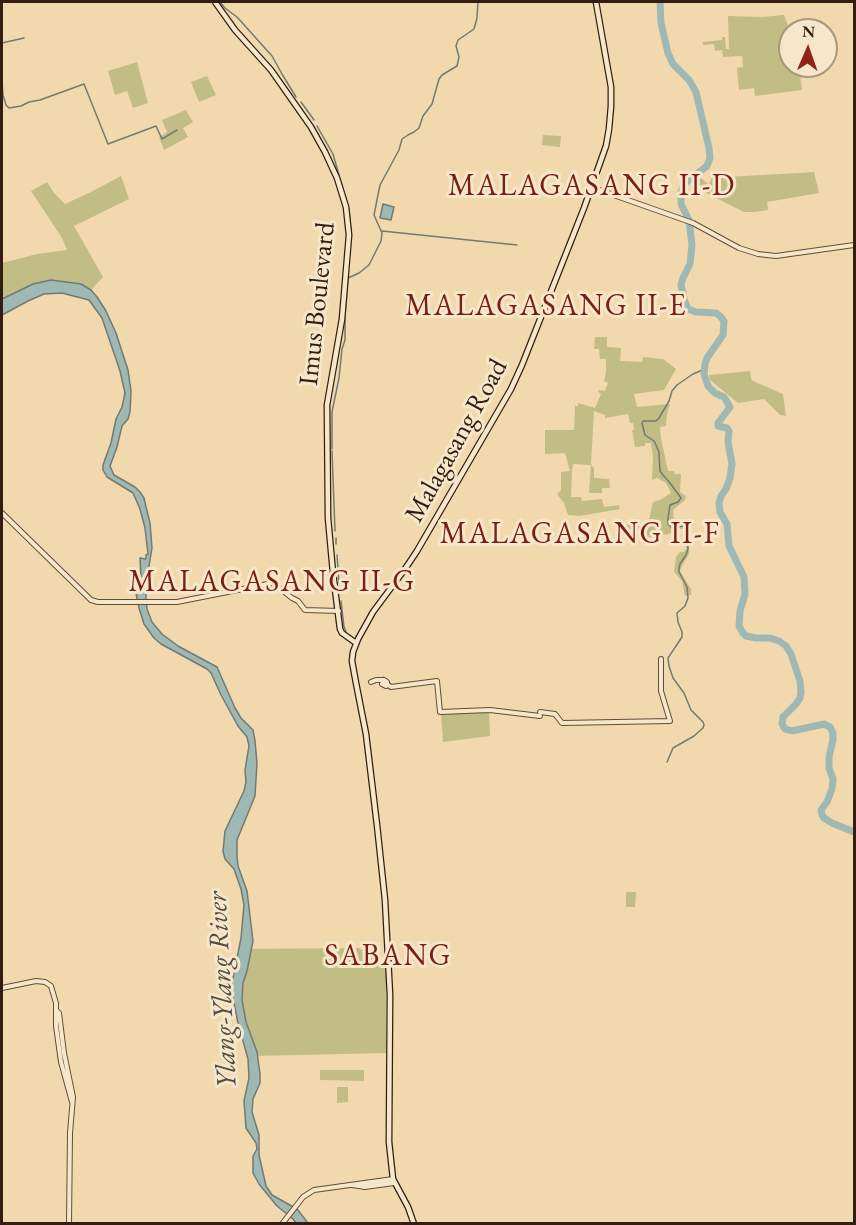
<!DOCTYPE html>
<style>
body{margin:0}
#map{position:relative;width:856px;height:1225px;overflow:hidden;background:#f1d9ad;font-family:"EB Garamond",serif}
canvas{display:block}
.frame{position:absolute;inset:0;border:3px solid #331d10;pointer-events:none}
.north{position:absolute;left:778px;top:18px;width:60px;height:60px;box-sizing:border-box;background:#f6e6ca;border:2px solid #a89680;border-radius:50%;rotate:2deg;font-size:16px;font-weight:700;line-height:24px;text-align:center;color:#331d10}
.north::after{content:'';display:block;margin:auto;width:21px;height:27px;background:#8f2418;clip-path:polygon(50% 0,100% 100%,50% 72%,0 100%)}
</style>
<div id="map">
<canvas width="856" height="1225"></canvas>
<div class="frame"></div>
<div class="north">N</div>
</div>
<script>
const c = document.querySelector('canvas').getContext('2d');
c.lineJoin = 'round';
function paint(path, color) { c.fillStyle = color; c.fill(path, 'evenodd'); }
const poly = rows => new Path2D(rows.map(r => 'M' + r).join(''));
function stroke(path, color, width, dash) { c.strokeStyle = color; c.lineWidth = width; c.lineCap = dash ? 'butt' : 'round'; c.setLineDash(dash || []); c.stroke(path); }
function write(font, color, halo, rows, align = 'center') {
  c.font = font + ' "EB Garamond",serif'; c.lineWidth = 6; c.setLineDash([]); c.textBaseline = 'middle'; c.strokeStyle = halo; c.fillStyle = color; for (const [text, x, y, turn = 0] of rows) {
    c.save(); c.translate(x, y); c.rotate((+turn || 0) * Math.PI / 180); c.textAlign = isNaN(turn) ? turn : align; if (halo) c.strokeText(text, 0, 0); c.fillText(text, 0, 0); c.restore();
  }
}
const green = poly([
 [784,15,790,30,790,66,799,66,802,90,755,96,754,88,739,90,737,68,743,67,742,56,723,57,722,50,715,51,714,44,703,45,703,42,722,40,722,37,725,37,726,49,729,49,728,16,763,17],
 [137,62,148,103,133,108,127,91,115,95,108,71],
 [207,76,216,95,199,102,191,82],
 [186,110,193,122,183,128,188,137,164,150,159,137,167,132,162,120],
 [543,135,561,136,560,147,542,145],
 [814,172,819,193,767,202,768,210,754,212,744,212,706,193,697,181,701,178,709,185,712,177,727,177],
 [121,176,129,199,74,226,103,277,91,290,81,284,51,280,33,284,2,299,2,263,37,254,67,250,62,238,31,191,47,182,54,193,65,204,91,192],
 [595,337,607,337,607,347,621,348,620,361,642,362,643,357,663,359,676,369,664,390,634,394,637,407,670,404,667,414,666,426,660,427,661,438,668,471,674,471,675,474,681,474,680,492,686,496,685,500,673,510,674,526,679,522,693,521,694,525,690,527,691,534,689,535,689,554,682,566,680,571,691,589,691,595,685,596,682,581,674,572,676,557,680,552,684,552,686,549,684,537,685,530,683,529,677,529,669,534,645,538,653,502,660,500,671,493,666,483,657,478,652,480,653,457,651,443,645,443,645,446,635,447,632,430,634,430,633,423,630,423,628,414,605,418,605,415,594,411,591,464,594,469,594,478,609,479,610,488,602,488,602,493,589,493,591,465,573,464,572,471,571,497,581,497,582,501,602,499,604,507,619,505,620,509,580,516,568,515,564,503,557,494,561,490,561,472,570,471,565,453,545,454,545,430,574,430,575,406,578,406,578,403,595,408,601,394,598,392,599,390,605,391,608,383,604,381,606,372,606,359,600,359,599,349,594,349],
 [750,371,751,379,753,381,783,394,786,416,780,415,764,399,738,403,710,380,709,375],
 [622,524,640,526,640,537,621,535],
 [489,712,490,736,443,742,441,713],
 [626,892,636,892,635,907,626,907],
 [359,948,386,967,386,1053,253,1056,236,997,242,949],
 [320,1070,364,1070,364,1081,320,1080],
 [337,1087,348,1087,348,1102,337,1103]
]);
const water = poly([
 [383,204,394,207,391,220,380,218,383,204],
 [51,280,81,284,91,290,97,297,106,311,116,333,128,370,131,391,130,412,128,419,122,426,117,447,110,466,114,475,135,487,140,492,144,498,146,507,150,523,152,548,146,584,146,600,147,609,152,622,162,634,178,646,217,667,235,708,241,718,253,730,255,741,257,763,255,796,237,840,237,856,238,866,247,891,253,941,247,971,243,983,242,1000,246,1022,257,1052,260,1074,260,1083,253,1099,252,1112,259,1135,259,1155,266,1186,272,1195,297,1209,308,1223,296,1223,293,1219,277,1206,259,1184,253,1173,253,1156,257,1149,256,1143,246,1128,244,1101,249,1078,248,1059,238,1023,231,988,241,938,244,905,241,889,234,869,225,859,223,851,225,831,244,791,246,782,245,770,249,746,247,737,238,726,221,695,211,673,207,669,161,644,154,638,144,624,139,608,136,593,141,579,140,558,146,559,146,555,148,554,145,528,140,509,133,493,107,477,103,470,103,465,111,443,116,419,122,407,125,393,120,371,102,318,89,300,62,293,44,294,28,301,2,315,2,299,33,284,51,280]
]);
const stream = poly([
 [220,2,225,8,237,17,272,56,282,74,296,97],
 [2,43,24,38],
 [2,81,3,95,6,105,9,108,21,106,29,102,40,100,84,84,108,144,156,126,162,139,177,130],
 [301,102,314,120],
 [317,126,333,154,339,175],
 [340,179,349,210,351,231,350,244],
 [382,231,517,245],
 [348,278,359,273,369,265,381,241,382,233,374,215,380,185,399,150,402,139,408,135,414,132,419,128,423,116,432,104,439,79,442,75,457,66,459,57,456,46,458,40,474,29,477,18,478,2],
 [332,449,332,412,339,378,342,349,345,340,345,316,348,278],
 [332,451,335,531],
 [336,538,336,544],
 [337,555,339,583],
 [341,601,344,627,346,631],
 [667,762,673,748,694,736,703,728,704,725,703,722,691,710,684,693,673,678,669,666,668,658,682,637,682,632,678,622,677,613,685,606,688,598,687,587,679,572,679,569,680,564,686,555,688,549,687,528,682,526,672,528,668,524,668,518,670,505,678,502,681,498,670,483,663,475,660,471,659,452,656,445,654,441,645,435,642,423,643,421,656,421,659,418,669,401,672,391,677,385,693,374,705,369]
]);
const river = poly([
 [660,2,661,23,668,53,673,64,689,80,696,92,709,148,710,158,707,166,684,184,681,192,681,204,689,220,692,245,690,264,683,278,681,285,685,302,688,309,696,312,716,313,720,316,724,321,723,335,707,358,705,364,704,374,708,386,715,393,724,397,730,407,718,423,718,426,727,428,729,431,728,442,732,464,730,478,726,489,721,496,719,503,720,512,727,524,729,546,744,577,745,594,740,611,739,626,743,633,746,636,756,638,770,638,779,641,786,646,791,654,800,681,801,692,800,698,796,704,783,717,782,724,785,729,792,731,824,724,830,727,833,733,833,740,829,757,829,768,833,779,832,789,827,802,821,810,822,815,824,818,832,823,854,832]
]);
const tertiary = poly([
 [591,187,693,223,739,248,758,254,776,256,854,245],
 [2,513,91,600,98,602,177,602,273,583,292,598,298,601,305,610,339,611],
 [384,680,387,682,386,686,382,684,384,680],
 [371,682,376,680,383,680],
 [387,684,391,687,437,681,440,712,490,710,540,716],
 [540,712,555,714,562,723,670,721,661,691,661,659],
 [2,988,36,981,45,982,51,986,56,1003,56,1026,61,1062,72,1102],
 [56,1010,59,1013,64,1053,73,1097,70,1133,69,1224],
 [352,1185,365,1187,394,1183],
 [282,1224,303,1197,314,1190,393,1179]
]);
const secondary = poly([
 [215,2,235,30,271,70,311,127,325,152,337,178,346,207,349,235,342,319,327,405,328,518,333,573,340,629,342,633,356,643],
 [414,1224,408,1207,393,1179,389,1142,390,995,385,900,377,825,366,734,356,683,352,661,353,652,358,639,373,612,405,569,417,551,511,389,522,365,584,208,606,146,609,129,611,106,611,87,596,2]
]);
const streetNames = [
 ["Imus Boulevard",318,304,-84],
 ["Malagasang Road",457,441,-61]
];
const waterNames = [
 ["Ylang-Ylang River",223,990,-93]
];
const quarterNames = [
 ["MALAGASANG II-D",592,187],
 ["MALAGASANG II-E",546,307],
 ["MALAGASANG II-F",580,535],
 ["MALAGASANG II-G",272,583],
 ["SABANG",388,957]
];
paint(green, '#c2bd85');
paint(water, '#9eb8b4');
stroke(water, '#737a72', 1.5);
stroke(stream, '#737a72', 1.5);
stroke(river, '#9eb8b4', 7);
stroke(tertiary, '#624c37', 6);
stroke(secondary, '#331d10', 7);
stroke(tertiary, '#f6e6ca', 4);
stroke(secondary, '#f6e6ca', 4.5);
write('27px', '#331d10', '#f6e6ca', streetNames);
write('italic 28px', '#534c41', '#f6e6ca', waterNames);
c.letterSpacing = '1.5px';
write('30px', '#7a1f14', '#f6e6ca', quarterNames);
c.letterSpacing = '0px';
</script>
